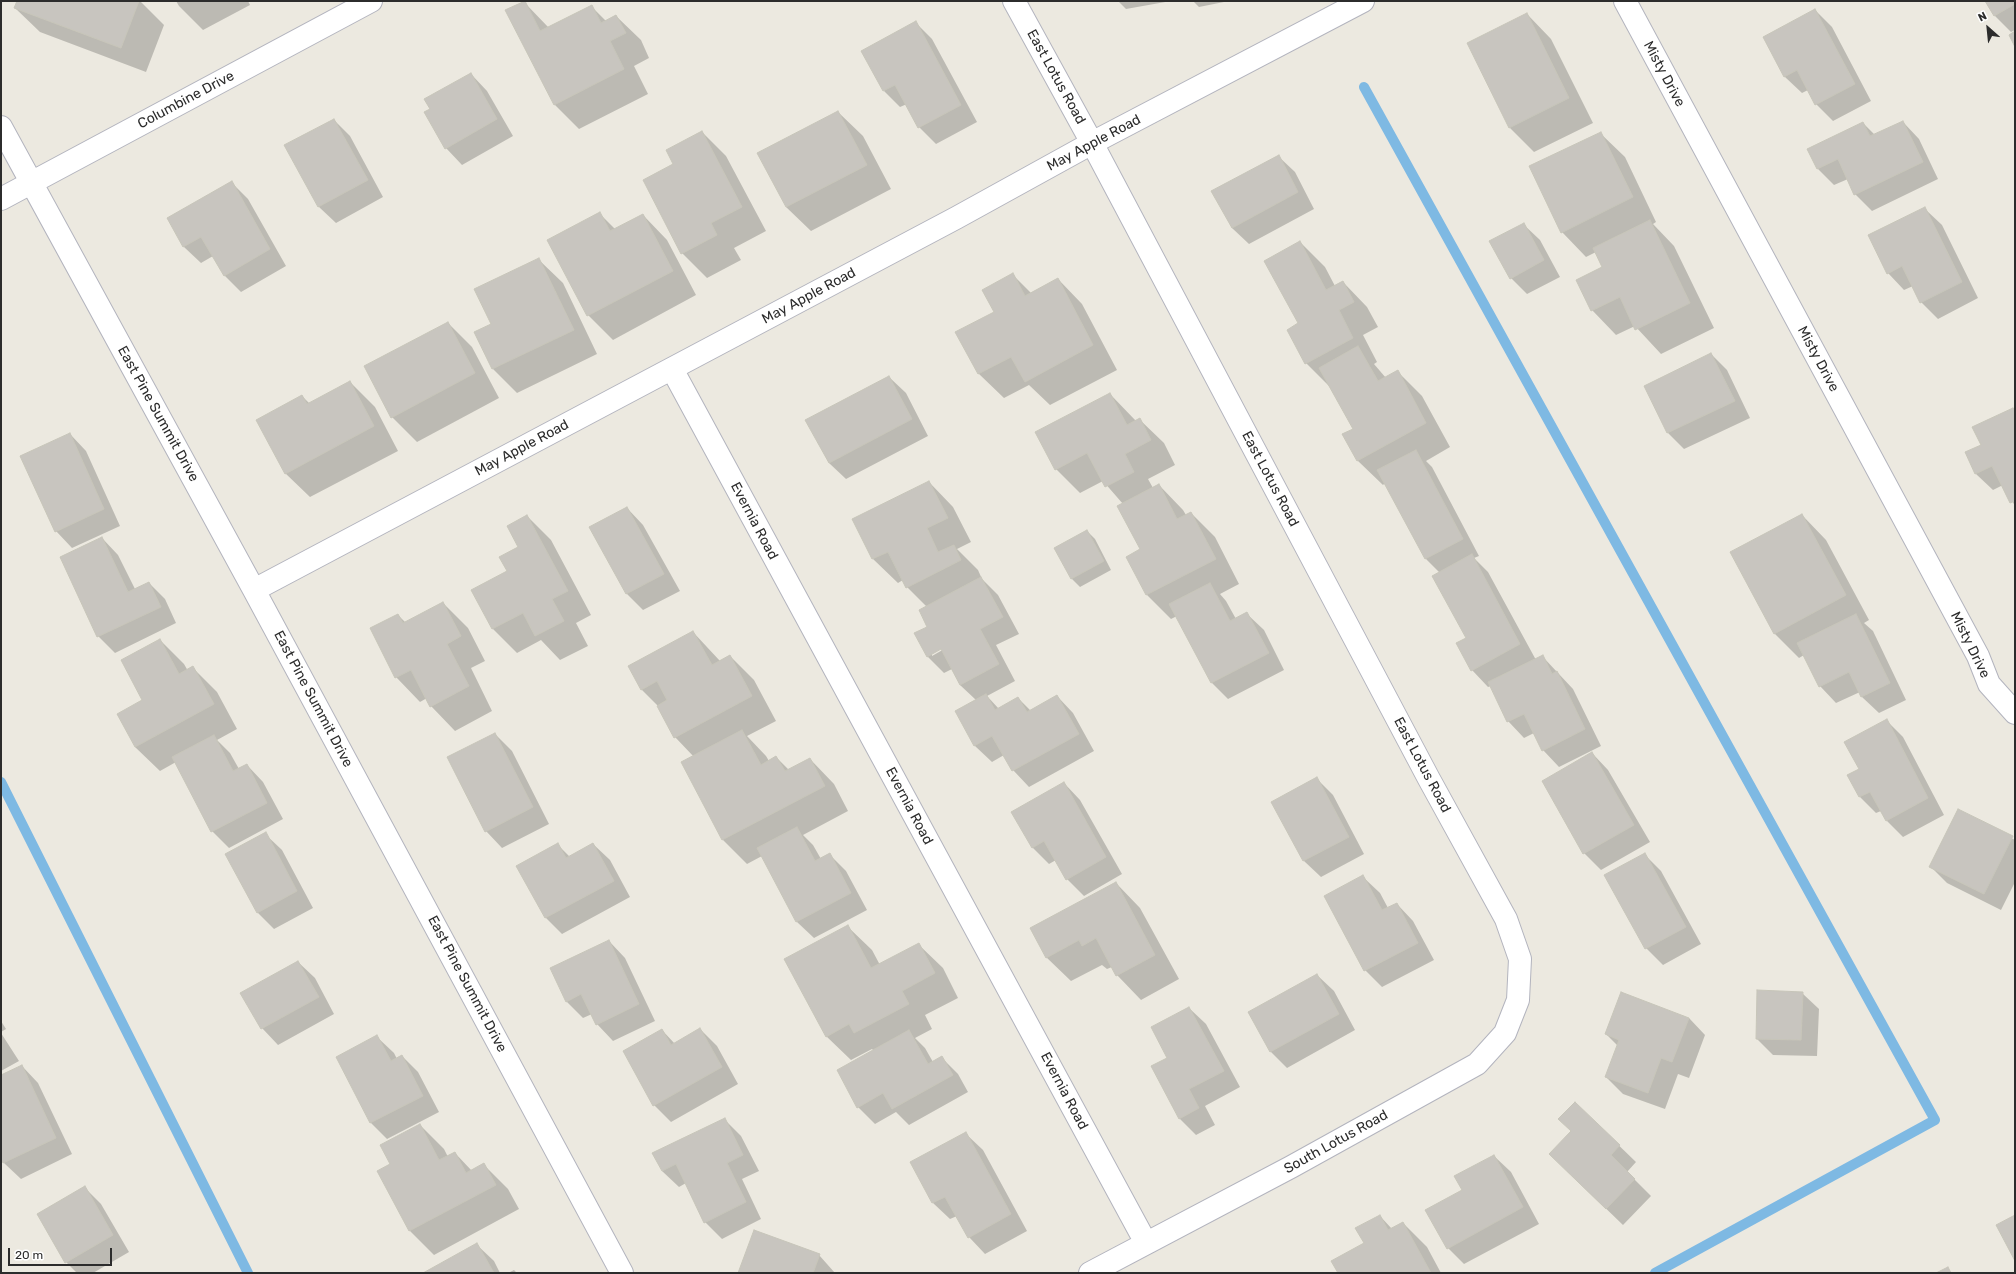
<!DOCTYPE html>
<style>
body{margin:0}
#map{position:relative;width:2016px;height:1274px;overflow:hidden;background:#ece9e0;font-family:Rubik,sans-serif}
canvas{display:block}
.frame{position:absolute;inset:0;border:2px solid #2c2c2c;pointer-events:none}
.north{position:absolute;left:1968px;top:8px;width:40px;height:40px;-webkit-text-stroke:3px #fff;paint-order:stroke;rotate:333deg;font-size:11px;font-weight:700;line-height:16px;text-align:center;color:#2c2c2c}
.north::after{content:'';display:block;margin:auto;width:14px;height:18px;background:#2c2c2c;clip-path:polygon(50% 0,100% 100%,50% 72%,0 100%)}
.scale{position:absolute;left:8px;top:1248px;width:104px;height:18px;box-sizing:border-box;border:2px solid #2c2c2c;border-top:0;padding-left:5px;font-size:12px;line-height:14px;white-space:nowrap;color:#2c2c2c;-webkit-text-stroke:3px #fff;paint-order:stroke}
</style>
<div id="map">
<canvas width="2016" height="1274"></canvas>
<div class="frame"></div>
<div class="north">N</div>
<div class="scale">20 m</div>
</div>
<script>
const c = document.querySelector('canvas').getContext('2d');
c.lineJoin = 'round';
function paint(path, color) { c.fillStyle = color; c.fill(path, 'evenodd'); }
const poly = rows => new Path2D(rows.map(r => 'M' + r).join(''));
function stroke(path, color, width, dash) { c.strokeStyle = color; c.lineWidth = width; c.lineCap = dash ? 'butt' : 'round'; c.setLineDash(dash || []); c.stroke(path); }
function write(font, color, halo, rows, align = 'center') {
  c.font = font + ' Rubik,sans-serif'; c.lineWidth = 3; c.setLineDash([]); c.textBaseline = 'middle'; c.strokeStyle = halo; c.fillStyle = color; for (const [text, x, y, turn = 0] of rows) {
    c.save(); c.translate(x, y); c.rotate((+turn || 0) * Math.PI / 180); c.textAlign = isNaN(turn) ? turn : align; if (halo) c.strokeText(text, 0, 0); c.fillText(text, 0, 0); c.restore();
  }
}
const shadow = poly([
 [18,1,140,1,164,25,146,72,40,32,15,8],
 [176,1,248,1,250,5,203,30,179,6],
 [1118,1,1171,1,1126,9],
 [1193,1,1224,1,1224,2,1199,7],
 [1986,1,2015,1,2015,30,2011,32,1995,16],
 [524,2,549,28,591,6,606,21,616,16,641,40,649,58,634,66,648,94,579,129,555,105,506,11],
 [1815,10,1832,27,1871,101,1833,121,1816,104,1808,90,1802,93,1785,77,1764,38],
 [1527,14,1551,39,1593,123,1534,152,1509,127],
 [916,23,932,39,977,122,936,144,919,127,907,104,900,107,884,91],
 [471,74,487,91,513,136,462,165,446,148,431,109],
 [838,112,863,136,891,189,811,231,786,207],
 [334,120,350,136,383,197,336,223,319,207,286,146],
 [1903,122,1919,139,1938,179,1872,211,1855,194,1848,179,1834,185,1817,168,1863,123,1875,135],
 [702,132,726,156,766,231,734,248,741,260,707,278,682,253,674,165],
 [1600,133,1625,157,1656,222,1653,224,1674,246,1714,328,1661,354,1635,326,1616,335,1592,310,1604,268,1596,252,1586,257,1562,232],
 [1278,156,1295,172,1314,209,1249,244,1232,228,1213,191],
 [231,182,248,199,286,266,241,292,224,275,213,256,201,263,184,247,168,218],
 [1925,209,1942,225,1978,298,1938,319,1921,302,1913,286,1904,290,1888,273],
 [599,213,616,230,643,215,667,240,696,295,613,340,588,315,549,241],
 [1523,224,1540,240,1560,277,1527,294,1511,278],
 [1300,242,1325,267,1335,286,1343,282,1367,307,1378,327,1363,335,1377,362,1374,364,1386,378,1397,371,1422,396,1450,447,1426,461,1432,467,1479,556,1474,558,1488,572,1536,660,1543,657,1573,689,1601,746,1559,767,1543,750,1534,733,1524,738,1508,721,1491,686,1488,687,1472,670,1467,638,1440,573,1426,559,1385,483,1383,485,1358,461,1344,434,1354,429,1330,387,1306,363,1299,324],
 [538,259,563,283,597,354,517,393,493,369,475,333,492,324],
 [1013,275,1031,293,1058,279,1082,304,1117,370,1050,405,1029,385,1004,398,979,374,957,332,995,312],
 [448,323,472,347,499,398,417,442,392,417],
 [1711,354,1727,370,1750,418,1684,449,1668,433,1645,386],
 [889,377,906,393,928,436,846,479,829,463,807,421],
 [350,382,375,407,398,451,310,497,285,473,302,396,310,404],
 [1110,394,1136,421,1139,419,1164,443,1175,465,1148,479,1153,488,1159,485,1183,510,1186,515,1191,513,1215,537,1239,584,1220,594,1226,601,1236,619,1247,614,1264,630,1284,670,1228,699,1212,683,1177,616,1171,619,1147,595,1127,557,1142,550,1123,504,1103,481,1080,493,1056,469],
 [2013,409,2015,411,2015,506,2003,485,1993,490,1976,474,1966,453,1982,445],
 [70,434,86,451,120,526,72,548,56,531],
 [929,482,953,507,971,542,957,549,978,570,982,579,998,595,1019,634,996,645,1015,681,987,696,999,709,1018,698,1031,711,1057,696,1073,713,1094,751,1029,787,1013,770,1004,755,992,762,975,746,956,711,976,700,960,685,952,669,944,673,928,657,915,634,929,627,927,607,907,587,903,580,898,583,873,559,854,519],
 [945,646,946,648,932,656,932,653],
 [627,508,643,525,680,591,643,610,627,594,590,528],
 [1802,515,1826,540,1869,620,1864,623,1873,631,1906,700,1879,713,1862,697,1860,692,1836,703,1820,686,1804,655,1799,658,1775,634,1732,553],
 [527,516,551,540,591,615,576,623,588,646,560,660,541,640,517,653,492,628,508,571,520,548],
 [1087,531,1095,539,1111,570,1080,587,1072,579,1055,548],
 [102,538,118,555,135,589,149,583,165,599,176,623,115,653,98,636],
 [443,603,468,628,485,661,471,668,492,711,455,731,431,706,427,698,420,702,396,677,398,615,406,623],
 [693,632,720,661,730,656,754,680,776,721,747,736,766,756,769,761,776,757,789,770,810,759,834,784,848,811,803,835,813,845,821,859,830,855,846,871,867,910,814,938,797,922,762,856,747,864,723,840,683,763,694,757,675,737,658,706,642,690,629,666],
 [160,640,184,664,188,671,193,668,217,692,237,729,217,740,230,753,239,769,247,765,263,782,283,819,229,848,212,831,176,762,160,771,135,747,143,701],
 [1886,720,1903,737,1944,815,1903,837,1887,821,1881,811,1876,813,1860,797,1848,775,1860,769],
 [495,734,512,751,549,824,502,848,486,831],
 [1592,753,1608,770,1650,842,1601,870,1584,853],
 [1317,779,1333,795,1364,854,1321,877,1304,861,1273,802],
 [1064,783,1080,800,1122,874,1084,896,1067,879,1056,860,1049,864,1032,847],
 [1959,811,2015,840,2015,882,2001,910,1947,883,1931,867],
 [265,834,282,850,313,908,274,929,257,912],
 [593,844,610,860,630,897,562,934,546,918,518,866,558,845,570,857],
 [1644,854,1661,871,1701,944,1663,965,1646,948],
 [1363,877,1380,893,1388,908,1397,904,1413,921,1434,960,1382,987,1365,970,1326,896],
 [1116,883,1140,908,1179,979,1141,1000,1117,975,1112,967,1107,969,1102,965,1071,981,1046,957],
 [847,926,872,950,880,965,918,944,943,968,958,998,925,1015,932,1029,915,1038,925,1048,933,1062,942,1058,958,1074,968,1092,909,1125,896,1112,875,1124,858,1107,874,1051,872,1049,851,1060,826,1036],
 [609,941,625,958,655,1021,613,1041,597,1024,592,1014,583,1018,566,1001],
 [298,962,315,978,334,1014,278,1045,262,1028],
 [1317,975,1334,991,1355,1030,1287,1068,1270,1051],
 [1802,993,1819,1009,1817,1056,1773,1055,1757,1039],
 [1189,1008,1206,1024,1240,1087,1205,1106,1215,1125,1196,1135,1180,1119,1152,1067,1168,1058],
 [1689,1018,1705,1035,1689,1078,1678,1074,1665,1109,1623,1094,1606,1077,1618,1046,1606,1034],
 [1,1021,6,1029,1,1032],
 [700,1029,717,1046,738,1084,671,1122,654,1105,662,1030,675,1044],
 [1,1033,19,1061,1,1071],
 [377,1037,394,1053,397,1059,402,1056,418,1072,439,1112,387,1139,371,1123,337,1057],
 [22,1066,38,1083,72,1154,21,1179,4,1163,1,1156,1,1076],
 [1575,1103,1636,1162,1627,1172,1651,1196,1623,1225,1567,1171],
 [724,1119,741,1136,759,1171,742,1179,761,1219,722,1239,705,1222,686,1183,679,1187,662,1171],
 [420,1125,444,1149,448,1157,455,1153,472,1171,484,1165,508,1189,519,1209,434,1255,409,1230,391,1164],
 [966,1134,983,1150,1027,1231,985,1254,969,1237,957,1216,950,1219,933,1203,912,1163],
 [1494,1156,1511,1172,1539,1224,1464,1264,1448,1248,1463,1190],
 [84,1187,101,1204,129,1252,93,1273,77,1273,66,1262,38,1214],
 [1380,1216,1392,1229,1403,1223,1427,1247,1441,1273,1339,1273,1365,1243],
 [477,1245,494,1261,500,1273,425,1273],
 [819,1255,835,1273,740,1273],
 [514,1270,517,1273,508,1273]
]);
const stream = poly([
 [1364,87,1935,1120,1655,1273],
 [1,782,248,1273]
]);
const building = poly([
 [17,1,139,1,121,48,14,8,17,1],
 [525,1,540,31,592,5,601,23,616,15,626,33,610,41,624,69,554,105,505,10,525,1],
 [1985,1,2015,1,2015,4,1994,16,1985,1],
 [1815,9,1855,84,1815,105,1797,70,1784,77,1763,37,1815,9],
 [1527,13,1569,98,1509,128,1467,43,1527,13],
 [916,21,961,105,918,128,895,85,883,91,861,51,916,21],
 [2015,31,2015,47,2009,35,2015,31],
 [471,73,497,119,445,149,424,112,430,109,424,99,471,73],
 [838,111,867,165,786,207,757,153,838,111],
 [334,119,368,180,318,207,284,145,334,119],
 [1903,121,1923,162,1854,195,1838,159,1817,169,1807,149,1863,122,1870,136,1903,121],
 [702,131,742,207,711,223,717,235,681,254,643,180,673,164,666,150,702,131],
 [1601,132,1633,197,1561,233,1529,166,1601,132],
 [1279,155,1298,192,1232,228,1211,191,1279,155],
 [232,181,270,249,224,276,201,237,183,247,167,218,232,181],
 [1925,207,1962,282,1920,303,1902,266,1887,274,1868,235,1925,207],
 [600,212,610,231,643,214,673,271,587,316,547,240,600,212],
 [1650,220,1690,303,1635,330,1620,297,1591,311,1576,280,1602,267,1593,248,1650,220],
 [1524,223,1544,260,1510,279,1489,241,1524,223],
 [1300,241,1326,290,1343,281,1354,302,1339,310,1353,338,1305,364,1287,330,1298,323,1264,261,1300,241],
 [539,258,574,330,492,369,474,332,491,324,474,289,539,258],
 [1013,273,1025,296,1058,278,1093,345,1025,382,1011,357,978,374,955,332,994,312,982,290,1013,273],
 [448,322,475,373,391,418,364,366,448,322],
 [1358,346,1378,381,1398,370,1426,423,1357,461,1342,434,1353,429,1319,368,1358,346],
 [1711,353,1735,401,1667,433,1644,386,1711,353],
 [889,376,912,419,829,463,805,420,889,376],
 [350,381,374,426,285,474,256,420,302,395,307,404,350,381],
 [1110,393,1127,425,1140,418,1151,440,1125,454,1134,472,1105,487,1087,453,1055,470,1035,432,1110,393],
 [2013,408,2015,411,2015,501,2010,503,1992,466,1975,474,1965,452,1981,445,1972,427,2013,408],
 [70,433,104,509,55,532,20,456,70,433],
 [1416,450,1463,539,1425,559,1377,470,1416,450],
 [929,481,948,518,927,528,938,552,954,545,961,560,906,588,888,552,872,559,852,519,929,481],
 [1159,484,1177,519,1191,512,1216,559,1146,595,1126,557,1140,549,1117,506,1159,484],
 [627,507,664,574,626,594,589,527,627,507],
 [1802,514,1846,595,1774,634,1730,552,1802,514],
 [527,515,568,591,552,599,564,621,535,636,523,613,492,629,471,590,507,571,499,557,518,547,507,526,527,515],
 [1087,530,1104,561,1071,579,1054,548,1087,530],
 [102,537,128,592,149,582,161,607,97,637,60,557,102,537],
 [1472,554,1520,644,1471,671,1456,643,1466,638,1432,576,1472,554],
 [981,577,1003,617,980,629,999,664,960,685,941,649,927,657,914,633,927,627,919,610,981,577],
 [1210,583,1230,621,1247,612,1269,653,1211,683,1169,604,1210,583],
 [443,602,461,636,447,644,469,686,430,707,411,670,395,678,370,628,398,614,403,623,443,602],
 [1856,614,1890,683,1861,697,1849,672,1819,687,1797,643,1856,614],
 [693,631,712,665,730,655,752,696,674,738,657,706,667,700,657,681,641,690,628,666,693,631],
 [160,639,179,674,193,666,214,704,135,747,117,714,142,700,121,660,160,639],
 [1543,655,1552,674,1557,671,1585,729,1542,751,1524,714,1507,722,1488,682,1543,655],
 [986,694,995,710,1018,697,1027,712,1057,695,1079,734,1012,771,992,736,974,746,955,711,986,694],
 [1887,719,1928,798,1886,821,1870,792,1859,797,1847,775,1859,769,1844,742,1887,719],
 [742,730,761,765,776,756,785,771,810,758,825,786,722,840,681,762,742,730],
 [495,733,533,807,485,832,447,757,495,733],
 [214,735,233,771,247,764,267,803,211,832,172,757,214,735],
 [1592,752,1634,825,1583,854,1542,781,1592,752],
 [1317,777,1349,837,1303,861,1271,802,1317,777],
 [1064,782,1106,857,1066,880,1044,841,1032,848,1011,812,1064,782],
 [1958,809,2013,836,1984,894,1929,867,1958,809],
 [797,827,815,861,830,853,851,893,796,922,757,848,797,827],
 [266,832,297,891,257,913,225,854,266,832],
 [558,843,566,858,593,843,614,881,545,918,516,866,558,843],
 [1645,853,1686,927,1645,949,1604,875,1645,853],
 [1363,875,1382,910,1397,903,1418,943,1364,971,1324,896,1363,875],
 [1116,882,1155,955,1116,976,1096,938,1082,946,1079,940,1046,958,1030,928,1116,882],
 [848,925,871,968,919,943,935,973,902,991,909,1004,854,1033,849,1024,826,1037,784,959,848,925],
 [609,940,639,1004,596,1025,581,994,566,1002,550,968,609,940],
 [298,961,319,997,261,1029,240,993,298,961],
 [1317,974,1339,1014,1270,1052,1248,1012,1317,974],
 [1757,990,1803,992,1801,1040,1756,1039,1757,990],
 [1621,992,1689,1018,1672,1062,1661,1058,1648,1093,1605,1077,1619,1040,1605,1034,1621,992],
 [1189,1007,1224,1071,1189,1089,1199,1108,1179,1119,1151,1066,1167,1058,1151,1027,1189,1007],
 [700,1028,722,1067,653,1106,623,1051,662,1029,671,1045,700,1028],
 [909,1030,928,1064,942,1056,953,1075,892,1109,883,1093,857,1108,837,1070,909,1030],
 [377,1035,391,1061,402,1055,423,1096,370,1123,336,1057,377,1035],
 [22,1065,56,1138,3,1163,1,1158,1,1075,22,1065],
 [1575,1102,1620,1145,1611,1155,1635,1179,1606,1209,1549,1154,1571,1131,1558,1119,1575,1102],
 [725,1118,743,1155,727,1163,746,1202,704,1223,676,1164,662,1171,652,1153,725,1118],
 [420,1124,439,1160,455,1152,466,1173,484,1163,496,1185,409,1231,377,1171,390,1164,380,1145,420,1124],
 [966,1132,1011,1214,968,1238,945,1197,932,1203,910,1162,966,1132],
 [1494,1155,1523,1207,1447,1249,1425,1210,1462,1190,1454,1176,1494,1155],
 [85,1186,113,1235,65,1263,37,1214,85,1186],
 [1380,1215,1388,1230,1403,1222,1431,1273,1338,1273,1331,1261,1364,1243,1355,1228,1380,1215],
 [2015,1215,2015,1261,1996,1225,2015,1215],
 [754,1230,820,1254,813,1273,738,1273,754,1230],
 [477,1243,494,1273,423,1273,477,1243],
 [1948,1267,1951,1273,1936,1273,1948,1267]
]);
const minor = poly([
 [1014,1,1092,143,1429,779,1506,919,1520,959,1518,1000,1505,1033,1477,1064,1291,1167,1090,1273],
 [1625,1,1978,656,1989,684,2015,713],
 [1,127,254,590,622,1273],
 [1,199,371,1],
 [672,369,1146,1243],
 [254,590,956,218,1092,143,1363,1]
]);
const streetNames = [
 ["Misty Drive",1664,74,62],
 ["East Lotus Road",1056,77,61],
 ["Columbine Drive",186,100,-28],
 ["May Apple Road",1094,143,-28],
 ["May Apple Road",809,296,-28],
 ["Misty Drive",1818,359,62],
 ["East Pine Summit Drive",158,414,61],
 ["May Apple Road",522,448,-28],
 ["East Lotus Road",1270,479,62],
 ["Evernia Road",754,521,62],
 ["Misty Drive",1970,645,64],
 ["East Pine Summit Drive",313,699,62],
 ["East Lotus Road",1422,765,62],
 ["Evernia Road",909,806,62],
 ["East Pine Summit Drive",467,984,62],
 ["Evernia Road",1064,1091,62],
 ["South Lotus Road",1336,1142,-29]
];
paint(shadow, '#0003');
stroke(stream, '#7eb9e3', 10);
paint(building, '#c8c5bf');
stroke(building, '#c7c5b9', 1);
stroke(minor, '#b3b4be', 24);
stroke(minor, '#fff', 22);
write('14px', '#2c2c2c', '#fff', streetNames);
</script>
